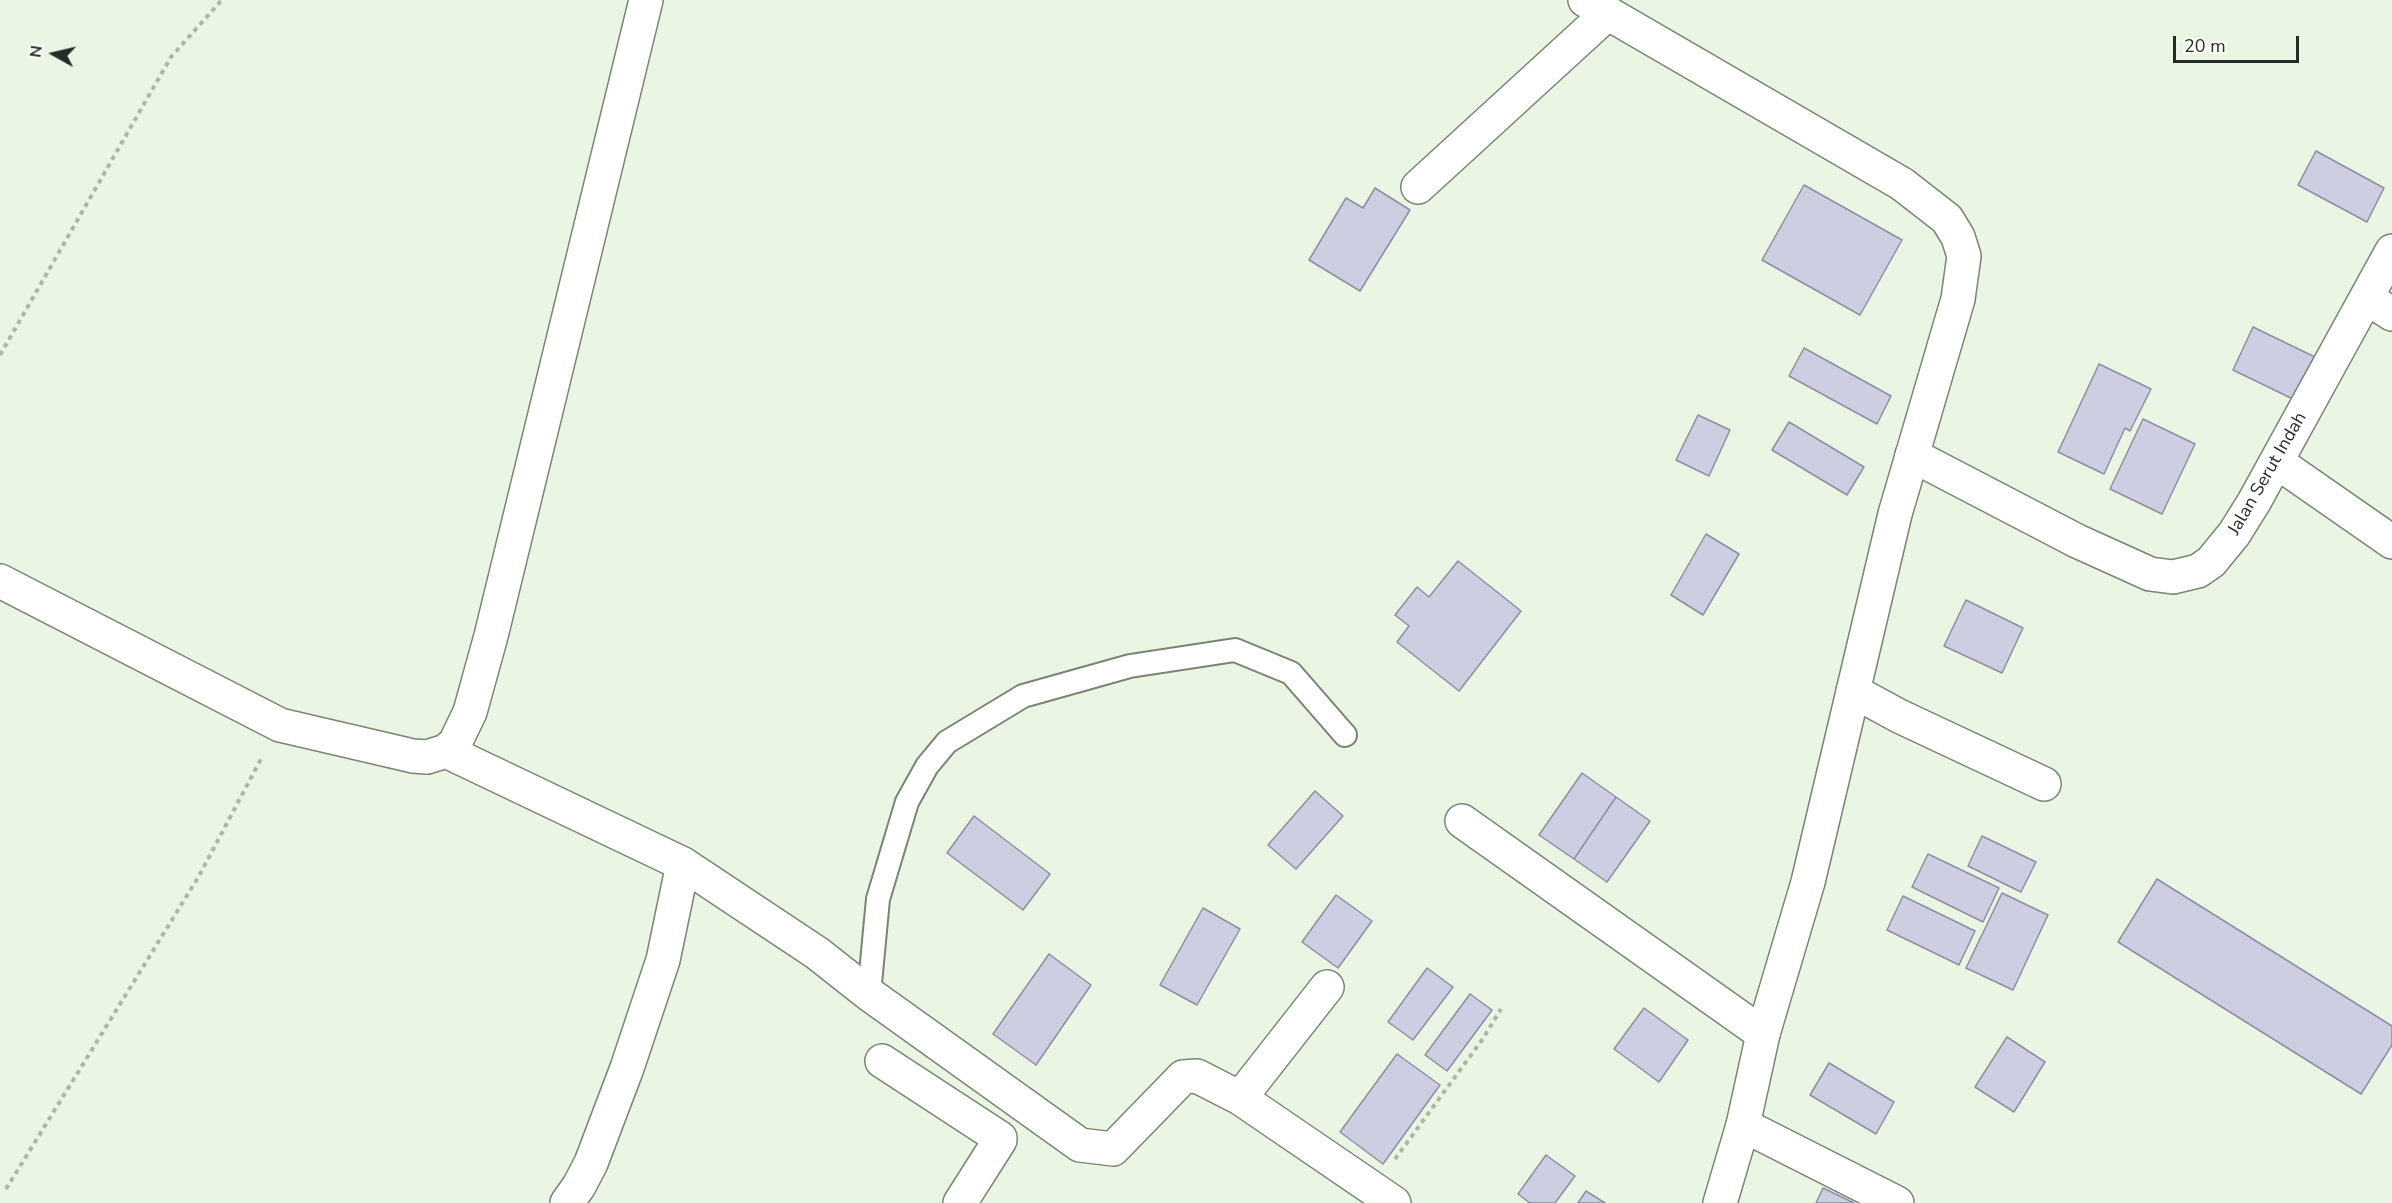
<!DOCTYPE html>
<style>
body{margin:0}
#map{position:relative;width:2392px;height:1203px;overflow:hidden;background:#eaf6e3;font-family:"Nunito Sans",sans-serif}
canvas{display:block}
.north{position:absolute;left:24px;top:24px;width:60px;height:60px;-webkit-text-stroke:4px #fefefe;paint-order:stroke;rotate:278deg;font-size:16px;font-weight:700;line-height:24px;text-align:center;color:#272b25}
.north::after{content:'';display:block;margin:auto;width:21px;height:27px;background:#272b25;clip-path:polygon(50% 0,100% 100%,50% 72%,0 100%)}
.scale{position:absolute;left:2173px;top:36px;width:126px;height:27px;box-sizing:border-box;border:3px solid #272b25;border-top:0;padding-left:8px;font-size:18px;line-height:21px;white-space:nowrap;color:#272b25;-webkit-text-stroke:4px #fefefe;paint-order:stroke}
</style>
<div id="map">
<canvas width="2392" height="1203"></canvas>
<div class="north">N</div>
<div class="scale">20 m</div>
</div>
<script>
const c = document.querySelector('canvas').getContext('2d');
c.lineJoin = 'round';
function paint(path, color) { c.fillStyle = color; c.fill(path, 'evenodd'); }
const poly = rows => new Path2D(rows.map(r => 'M' + r).join(''));
function stroke(path, color, width, dash) { c.strokeStyle = color; c.lineWidth = width; c.lineCap = dash ? 'butt' : 'round'; c.setLineDash(dash || []); c.stroke(path); }
function write(font, color, halo, rows, align = 'center') {
  c.font = font + ' "Nunito Sans",sans-serif'; c.lineWidth = 4.5; c.setLineDash([]); c.textBaseline = 'middle'; c.strokeStyle = halo; c.fillStyle = color; for (const [text, x, y, turn = 0] of rows) {
    c.save(); c.translate(x, y); c.rotate((+turn || 0) * Math.PI / 180); c.textAlign = isNaN(turn) ? turn : align; if (halo) c.strokeText(text, 0, 0); c.fillText(text, 0, 0); c.restore();
  }
}
const building = poly([
 [2316,151,2384,188,2367,222,2298,185,2316,151],
 [1804,185,1902,240,1860,315,1762,260,1804,185],
 [1375,188,1410,210,1360,291,1309,260,1346,198,1363,208,1375,188],
 [2253,327,2317,358,2297,401,2233,370,2253,327],
 [1804,348,1891,396,1877,424,1789,376,1804,348],
 [2099,364,2151,389,2130,431,2125,428,2104,474,2058,452,2099,364],
 [1698,415,1730,430,1709,476,1676,460,1698,415],
 [2143,419,2195,444,2162,514,2110,489,2143,419],
 [1789,422,1864,467,1847,495,1772,450,1789,422],
 [1706,534,1739,554,1703,615,1671,595,1706,534],
 [1458,561,1521,611,1459,691,1397,642,1409,626,1395,615,1417,587,1429,597,1458,561],
 [1966,600,2023,628,2002,673,1944,646,1966,600],
 [1582,773,1616,797,1574,859,1539,835,1582,773],
 [1315,791,1343,816,1296,869,1268,845,1315,791],
 [1616,797,1650,821,1607,882,1574,859,1616,797],
 [974,816,1050,874,1023,910,947,853,974,816],
 [1982,836,2036,862,2021,892,1968,866,1982,836],
 [1928,854,1999,888,1983,922,1912,887,1928,854],
 [2157,879,2392,1026,2392,1045,2361,1094,2118,942,2157,879],
 [2002,893,2048,915,2013,990,1966,968,2002,893],
 [1336,895,1372,921,1338,968,1302,942,1336,895],
 [1903,896,1975,931,1959,965,1887,930,1903,896],
 [1203,908,1240,929,1197,1005,1160,985,1203,908],
 [1049,954,1091,985,1036,1065,993,1034,1049,954],
 [1427,968,1453,987,1413,1040,1388,1022,1427,968],
 [1470,994,1492,1010,1447,1071,1425,1055,1470,994],
 [1644,1008,1688,1040,1659,1082,1614,1049,1644,1008],
 [2007,1037,2045,1062,2014,1112,1975,1087,2007,1037],
 [1397,1054,1440,1085,1383,1164,1340,1132,1397,1054],
 [1829,1063,1894,1102,1876,1134,1810,1095,1829,1063],
 [1546,1155,1575,1176,1555,1203,1530,1203,1518,1194,1546,1155],
 [1823,1188,1854,1203,1816,1203,1823,1188],
 [1586,1191,1605,1203,1578,1203,1586,1191]
]);
const path = poly([
 [0,355,171,57,220,2,225,0],
 [1395,1159,1482,1040,1501,1009],
 [6,1189,199,876,262,757]
]);
const service = poly([
 [869,994,878,899,907,802,927,766,947,742,1023,696,1130,666,1235,650,1291,673,1345,735]
]);
const minor = poly([
 [1418,187,1608,13],
 [2367,298,2392,314],
 [1912,455,2077,541,2150,574,2173,577,2198,571,2211,562,2234,534,2254,502,2392,251],
 [2277,462,2392,542],
 [0,581,280,725,413,756,427,757,446,751,455,743,470,712,491,636,646,0],
 [1853,691,1899,716,2044,784],
 [446,751,683,864,817,953,869,994,1080,1145,1113,1149,1183,1077,1197,1076,1240,1098,1394,1203],
 [1462,821,1763,1034],
 [882,1061,1000,1138,1000,1140,960,1203],
 [1240,1098,1327,987],
 [1743,1125,1897,1203],
 [567,1203,579,1186,591,1163,627,1068,663,960,683,864]
]);
const tertiary = poly([
 [1585,0,1902,184,1947,219,1958,237,1964,256,1958,299,1895,514,1808,882,1763,1034,1743,1125,1720,1203]
]);
const streetNames = [
 ["Jalan Serut Indah",2268,474,-60]
];
paint(building, '#cdcee2');
stroke(building, '#8d8ea1', 1.5);
stroke(service, '#7a8474', 26);
stroke(minor, '#7a8474', 36);
stroke(tertiary, '#7a8474', 36);
stroke(path, '#acb6a7', 4, [4.5, 4.5]);
stroke(service, '#fff', 22);
stroke(minor, '#fff', 33);
stroke(tertiary, '#fff', 33);
write('18px', '#272b25', '#fefefe', streetNames);
</script>
